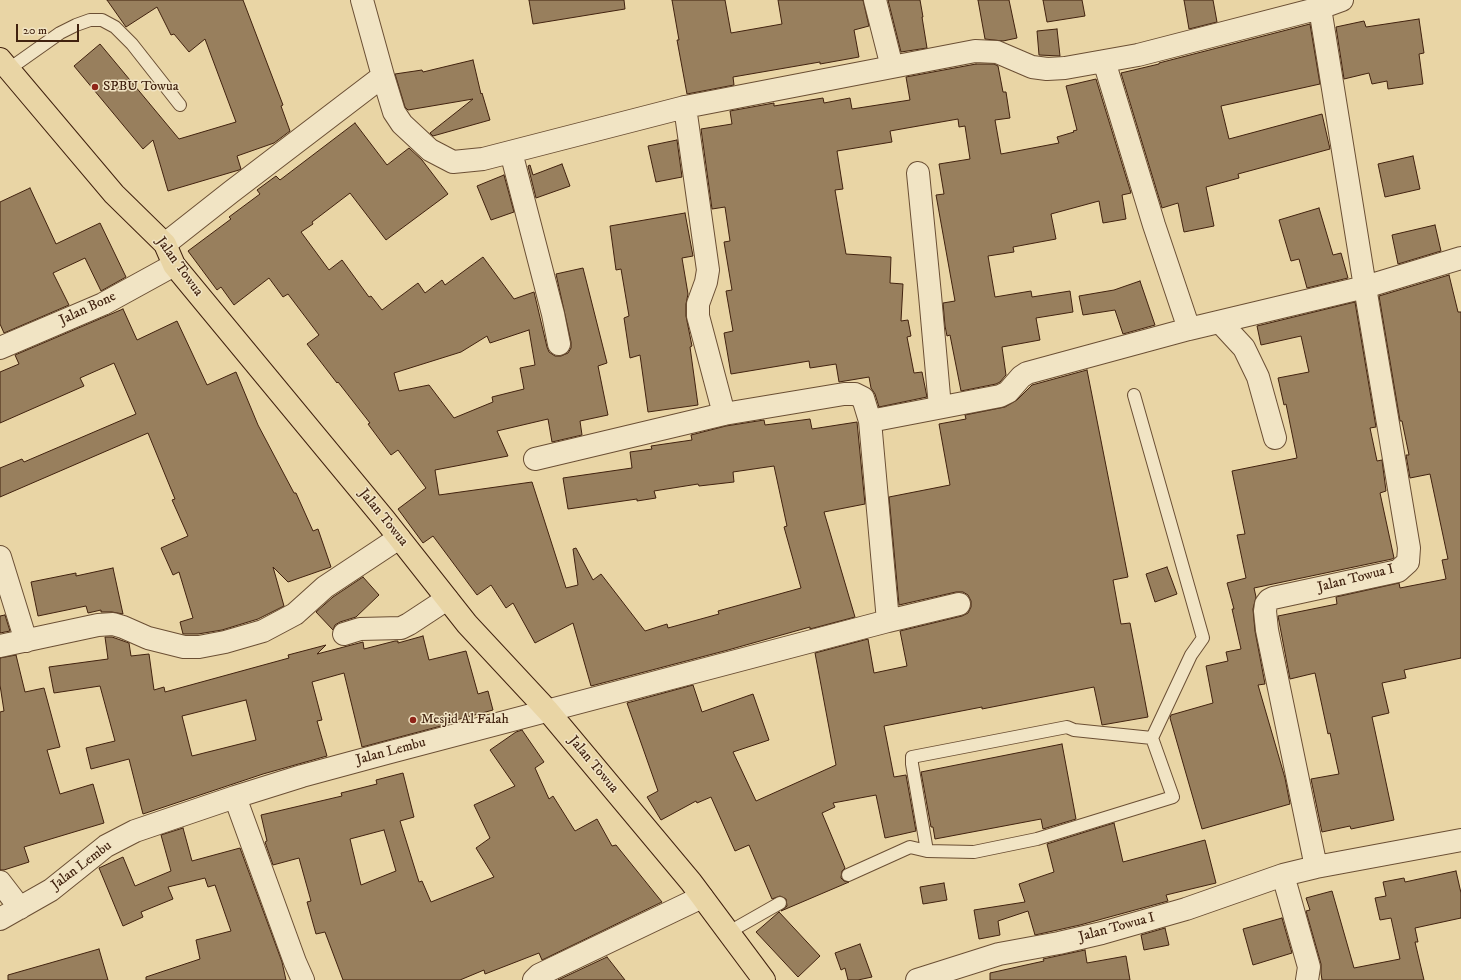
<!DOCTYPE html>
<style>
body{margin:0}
#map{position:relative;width:1461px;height:980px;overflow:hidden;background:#e9d5a5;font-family:"IM FELL DW Pica",serif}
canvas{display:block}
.scale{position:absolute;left:16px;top:24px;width:63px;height:18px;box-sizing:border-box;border:2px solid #41220f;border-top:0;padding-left:5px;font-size:12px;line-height:14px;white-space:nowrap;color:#41220f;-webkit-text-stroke:3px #f1e4c4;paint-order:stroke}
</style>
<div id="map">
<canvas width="1461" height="980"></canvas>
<div class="scale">20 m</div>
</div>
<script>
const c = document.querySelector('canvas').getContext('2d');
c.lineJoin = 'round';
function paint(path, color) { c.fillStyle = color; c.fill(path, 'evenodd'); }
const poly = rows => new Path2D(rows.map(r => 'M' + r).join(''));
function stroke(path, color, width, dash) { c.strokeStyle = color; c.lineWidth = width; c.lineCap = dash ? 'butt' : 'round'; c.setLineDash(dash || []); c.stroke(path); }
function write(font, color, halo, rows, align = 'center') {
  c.font = font + ' "IM FELL DW Pica",serif'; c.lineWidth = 3; c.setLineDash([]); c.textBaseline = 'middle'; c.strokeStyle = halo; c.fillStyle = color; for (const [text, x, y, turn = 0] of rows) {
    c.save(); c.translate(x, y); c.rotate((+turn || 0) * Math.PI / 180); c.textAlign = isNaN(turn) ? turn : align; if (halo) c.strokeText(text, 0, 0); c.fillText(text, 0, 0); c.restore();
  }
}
const building = poly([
 [107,0,243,0,283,105,281,106,290,131,274,143,237,156,241,169,239,170,168,191,153,140,143,149,74,66,100,44,179,139,236,122,205,39,189,52,174,34,171,35,157,7,126,27,107,0],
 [529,0,624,0,625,9,533,24,529,0],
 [672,0,725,0,731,33,782,24,778,0,863,0,869,26,854,30,859,57,820,64,820,62,733,77,734,85,687,94,677,40,679,40,672,0],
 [888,0,920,0,923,17,922,17,927,48,901,52,888,0],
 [978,0,1009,0,1017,38,1003,41,985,39,978,0],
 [1043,0,1082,0,1085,16,1047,22,1043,0],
 [1184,0,1213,0,1217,22,1189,29,1184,0],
 [1419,19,1424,53,1419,54,1423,84,1388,89,1387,81,1372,84,1369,73,1344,79,1336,27,1364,21,1366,27,1419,19],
 [1310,24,1320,84,1221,106,1229,139,1322,114,1330,149,1238,174,1239,178,1206,187,1214,226,1184,232,1178,203,1162,208,1121,73,1159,64,1159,63,1310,24],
 [1057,29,1060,56,1039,55,1037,31,1057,29],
 [473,60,481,94,482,93,490,120,433,136,430,133,473,99,408,110,405,107,395,74,422,70,423,72,473,60],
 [976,64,994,64,998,66,1003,92,1006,92,1010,118,995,120,1001,154,1059,143,1057,137,1074,132,1073,131,1077,130,1066,86,1096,79,1131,193,1122,195,1126,219,1103,223,1099,201,1051,214,1056,239,1013,247,1014,252,988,256,995,297,1031,291,1032,297,1070,291,1073,312,1036,318,1040,340,1002,347,1006,375,1000,382,996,384,961,391,950,335,947,336,945,326,943,303,955,301,936,195,944,194,939,164,970,159,965,126,959,127,958,119,890,131,892,142,837,151,843,189,835,190,846,254,891,257,890,283,903,284,901,321,908,320,911,336,907,337,914,373,922,372,927,397,879,407,875,394,871,388,869,377,839,382,836,364,810,368,809,361,731,374,724,333,733,331,726,291,732,290,724,242,730,241,725,207,712,209,701,129,732,124,730,111,774,103,774,106,823,98,824,103,850,98,852,109,910,100,906,77,976,64],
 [355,123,387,165,409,148,422,160,448,194,386,240,350,193,312,222,313,224,301,232,329,270,342,260,369,297,371,296,382,310,418,283,425,293,442,280,445,285,483,257,514,299,534,292,547,347,549,352,555,356,561,356,568,353,571,348,571,342,556,274,583,268,607,363,598,366,608,415,580,421,582,435,552,442,548,419,497,431,508,456,435,470,439,495,532,482,566,588,578,585,573,549,576,548,593,580,601,574,645,631,667,624,668,628,719,614,718,611,801,588,784,527,787,526,774,466,733,472,734,482,699,486,698,484,654,491,656,498,637,501,637,499,568,509,563,478,632,468,630,452,652,449,651,446,692,440,691,435,726,426,764,420,765,425,810,419,812,429,857,422,865,504,824,512,855,617,810,629,810,627,728,650,591,686,573,623,535,643,513,603,506,608,491,585,477,595,433,536,423,543,398,509,426,488,398,450,391,455,368,424,370,423,338,382,337,383,307,344,319,335,288,294,283,297,269,278,234,305,221,287,217,290,188,251,231,219,229,217,260,194,257,190,276,176,280,180,355,123],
 [529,330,535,365,520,368,524,389,492,397,493,402,454,418,429,385,399,391,394,373,461,352,487,336,490,343,529,330],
 [677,140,682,177,656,182,648,146,677,140],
 [1413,156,1420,189,1385,197,1378,164,1413,156],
 [562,164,570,186,536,198,528,166,530,165,533,175,562,164],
 [504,175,514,212,491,220,477,186,504,175],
 [30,188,56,244,100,223,126,277,101,291,85,258,53,273,69,305,4,333,0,324,0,202,30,188],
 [1319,208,1333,255,1341,253,1348,278,1307,288,1299,259,1291,261,1279,220,1319,208],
 [685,213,693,256,682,258,688,294,686,304,686,316,692,346,690,347,698,405,648,412,640,355,630,358,624,318,629,316,621,269,616,270,610,226,685,213],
 [1435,225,1441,251,1398,264,1392,235,1435,225],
 [1449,275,1458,312,1461,312,1461,658,1404,670,1406,678,1382,683,1389,713,1372,717,1394,820,1351,829,1350,826,1322,832,1311,779,1339,774,1330,733,1328,734,1315,673,1290,679,1278,616,1337,604,1336,597,1399,583,1400,588,1446,579,1442,560,1448,559,1430,474,1410,478,1406,455,1409,455,1402,421,1400,421,1379,296,1449,275],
 [1140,281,1155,325,1123,334,1115,310,1083,315,1079,296,1114,290,1140,281],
 [1355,302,1376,427,1370,428,1377,461,1382,460,1386,491,1380,493,1394,558,1392,559,1254,588,1256,597,1253,609,1255,631,1265,684,1258,685,1285,778,1290,804,1202,829,1170,718,1171,715,1213,703,1206,666,1228,661,1226,652,1241,649,1232,609,1234,609,1227,583,1246,578,1237,535,1245,534,1232,471,1297,458,1286,404,1284,405,1278,378,1309,372,1301,336,1261,345,1257,326,1355,302],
 [123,309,137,340,177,321,207,385,236,372,258,425,294,493,296,493,313,531,318,529,331,567,288,582,273,567,284,606,258,619,222,630,198,634,183,634,180,622,193,618,179,572,173,575,161,548,188,536,172,500,175,499,148,433,0,497,0,468,22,459,24,462,136,414,114,363,80,378,84,386,0,423,0,372,19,364,15,355,123,309],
 [1087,370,1128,577,1113,580,1121,624,1130,623,1148,717,1102,725,1094,687,982,709,982,707,884,726,894,777,906,775,916,831,885,838,876,795,833,803,835,807,822,813,845,868,842,871,841,878,844,881,849,882,781,911,787,906,786,899,780,896,772,899,749,845,735,851,711,797,697,803,696,801,661,820,647,797,658,791,627,703,693,685,702,712,753,694,769,740,733,752,756,801,836,765,815,653,868,639,874,673,907,666,900,631,962,616,968,613,971,607,971,601,968,595,963,592,956,592,899,605,889,497,950,485,939,424,966,419,965,415,1005,407,1017,400,1032,385,1087,370],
 [1167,567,1177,594,1155,602,1146,574,1167,567],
 [113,568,123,614,112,612,101,612,101,610,88,613,86,606,38,616,31,582,76,573,76,576,113,568],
 [363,577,379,595,356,617,340,622,335,625,333,630,316,612,333,597,363,577],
 [5,615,10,631,0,633,0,616,5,615],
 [423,636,429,660,466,651,478,694,488,691,493,710,456,720,456,722,362,747,344,673,312,682,322,720,317,721,327,756,263,774,143,814,129,759,91,769,86,748,115,741,100,686,54,693,49,667,108,659,105,637,112,637,129,643,131,656,149,654,154,690,164,687,165,692,289,658,288,655,326,645,317,654,363,642,364,649,395,641,398,641,398,643,423,636],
 [246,700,256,740,192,756,182,716,246,700],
 [16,655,25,692,44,688,60,747,47,750,60,794,93,784,104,823,24,847,29,862,4,870,0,870,0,712,4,711,0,685,0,658,16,655],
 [522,730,544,762,535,768,549,799,553,796,575,831,597,819,612,846,616,845,662,902,542,960,539,953,485,974,484,970,460,980,343,980,325,932,316,934,307,902,311,901,299,858,273,865,265,842,267,841,261,815,342,796,341,793,377,784,376,780,403,773,414,817,400,821,419,882,422,881,431,902,494,877,476,848,490,838,474,805,515,786,490,750,516,732,522,730],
 [384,830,396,871,361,885,350,839,384,830],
 [1062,744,1076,819,1043,829,1041,819,935,839,933,827,931,827,921,772,1062,744],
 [1114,823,1123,862,1205,840,1216,883,1166,895,1168,901,1080,925,1035,935,1028,911,998,921,1000,935,979,939,974,910,1025,902,1019,884,1054,872,1047,844,1114,823],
 [183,828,192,861,240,848,282,962,286,980,146,980,146,977,200,959,196,940,231,931,215,885,208,887,205,878,168,887,173,899,141,912,143,917,123,926,99,868,123,857,135,886,171,871,161,835,183,828],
 [1456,871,1461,893,1461,918,1415,928,1418,942,1415,942,1424,980,1322,980,1321,973,1321,964,1306,911,1310,910,1306,898,1332,891,1354,968,1400,959,1391,918,1380,920,1375,898,1386,896,1383,882,1404,878,1405,882,1456,871],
 [944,883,947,900,923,904,920,887,944,883],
 [779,912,820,956,798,977,756,932,779,912],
 [1282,918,1292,953,1253,965,1243,929,1282,918],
 [1165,928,1169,945,1144,950,1141,935,1165,928],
 [860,944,872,977,858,980,848,980,845,968,841,970,835,953,860,944],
 [99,949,108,980,8,980,8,975,99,949],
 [1085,950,1087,963,1126,956,1130,980,990,980,990,973,1044,961,1043,959,1085,950],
 [607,957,625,980,558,980,607,957]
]);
const lane = poly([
 [9,69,60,33,76,25,90,20,102,20,115,27,132,44,180,105],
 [927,851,912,764,912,757,1067,727,1074,730,1152,738],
 [848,875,910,847,927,851,974,852,1037,839,1173,797,1152,738,1191,655,1203,638,1134,395],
 [729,932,780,903]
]);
const street = poly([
 [1104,61,1154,225,1189,329],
 [892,67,975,51,997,52,1032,67,1047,69,1065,68,1138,55,1320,8,1342,0],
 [383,76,394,112,402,124,430,150,453,162,483,159,685,107,892,67,875,0],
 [685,107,708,270,706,282,698,304,698,316,724,414],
 [511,152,553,314,559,344],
 [918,173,930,295,940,407],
 [165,244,231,192,383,76,362,0],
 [1220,322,1244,348,1258,377,1275,438],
 [0,348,103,304,174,265],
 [535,459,724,414,844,394,855,394,863,398,870,421],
 [0,557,26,641],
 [888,621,959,604],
 [344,634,360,629,401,628,409,624,447,599],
 [0,646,98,625,113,624,123,627,148,638,184,647,199,647,225,642,263,631,295,614,325,587,399,538],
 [235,797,295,962,303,980],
 [1316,867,1267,630,1265,611,1266,604,1269,600,1273,598,1398,571,1408,562,1409,548,1365,287,1461,258],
 [1283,875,1309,967,1307,980],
 [0,882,20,908],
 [0,919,51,890,106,846,135,831,235,797,302,776,387,753,888,621,870,421,1000,396,1008,392,1021,377,1027,373,1189,329,1365,287,1320,8],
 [534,980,539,975,702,897],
 [917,980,999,954,1059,943,1102,933,1186,909,1283,875,1316,867,1461,840]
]);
const primary = poly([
 [0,59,114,194,165,244,174,265,385,520,467,624,548,711,691,882,764,980]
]);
const markers = [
 [95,87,4,"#8f2418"],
 [413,720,4,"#8f2418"]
];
const poiNames = [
 ["SPBU Towua",103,87],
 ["Mesjid Al Falah",421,720]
];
const streetNames = [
 ["Jalan Towua",179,267,54],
 ["Jalan Bone",88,309,-25],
 ["Jalan Towua",383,518,51],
 ["Jalan Towua I",1356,579,-14],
 ["Jalan Lembu",391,752,-15],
 ["Jalan Towua",593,765,50],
 ["Jalan Lembu",82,866,-37],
 ["Jalan Towua I",1117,928,-15]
];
paint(building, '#987f5d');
stroke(building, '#41220f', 1);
stroke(lane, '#6b4f34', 14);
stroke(street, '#6b4f34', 24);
stroke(primary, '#41220f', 24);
stroke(lane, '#f1e4c4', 12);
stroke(street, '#f1e4c4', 22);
stroke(primary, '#e9d5a5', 22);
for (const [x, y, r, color] of markers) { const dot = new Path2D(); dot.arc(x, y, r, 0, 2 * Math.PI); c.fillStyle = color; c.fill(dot); stroke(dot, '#f1e4c4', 1.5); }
write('14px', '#41220f', '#f1e4c4', poiNames, 'left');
write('14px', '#41220f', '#f1e4c4', streetNames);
</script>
